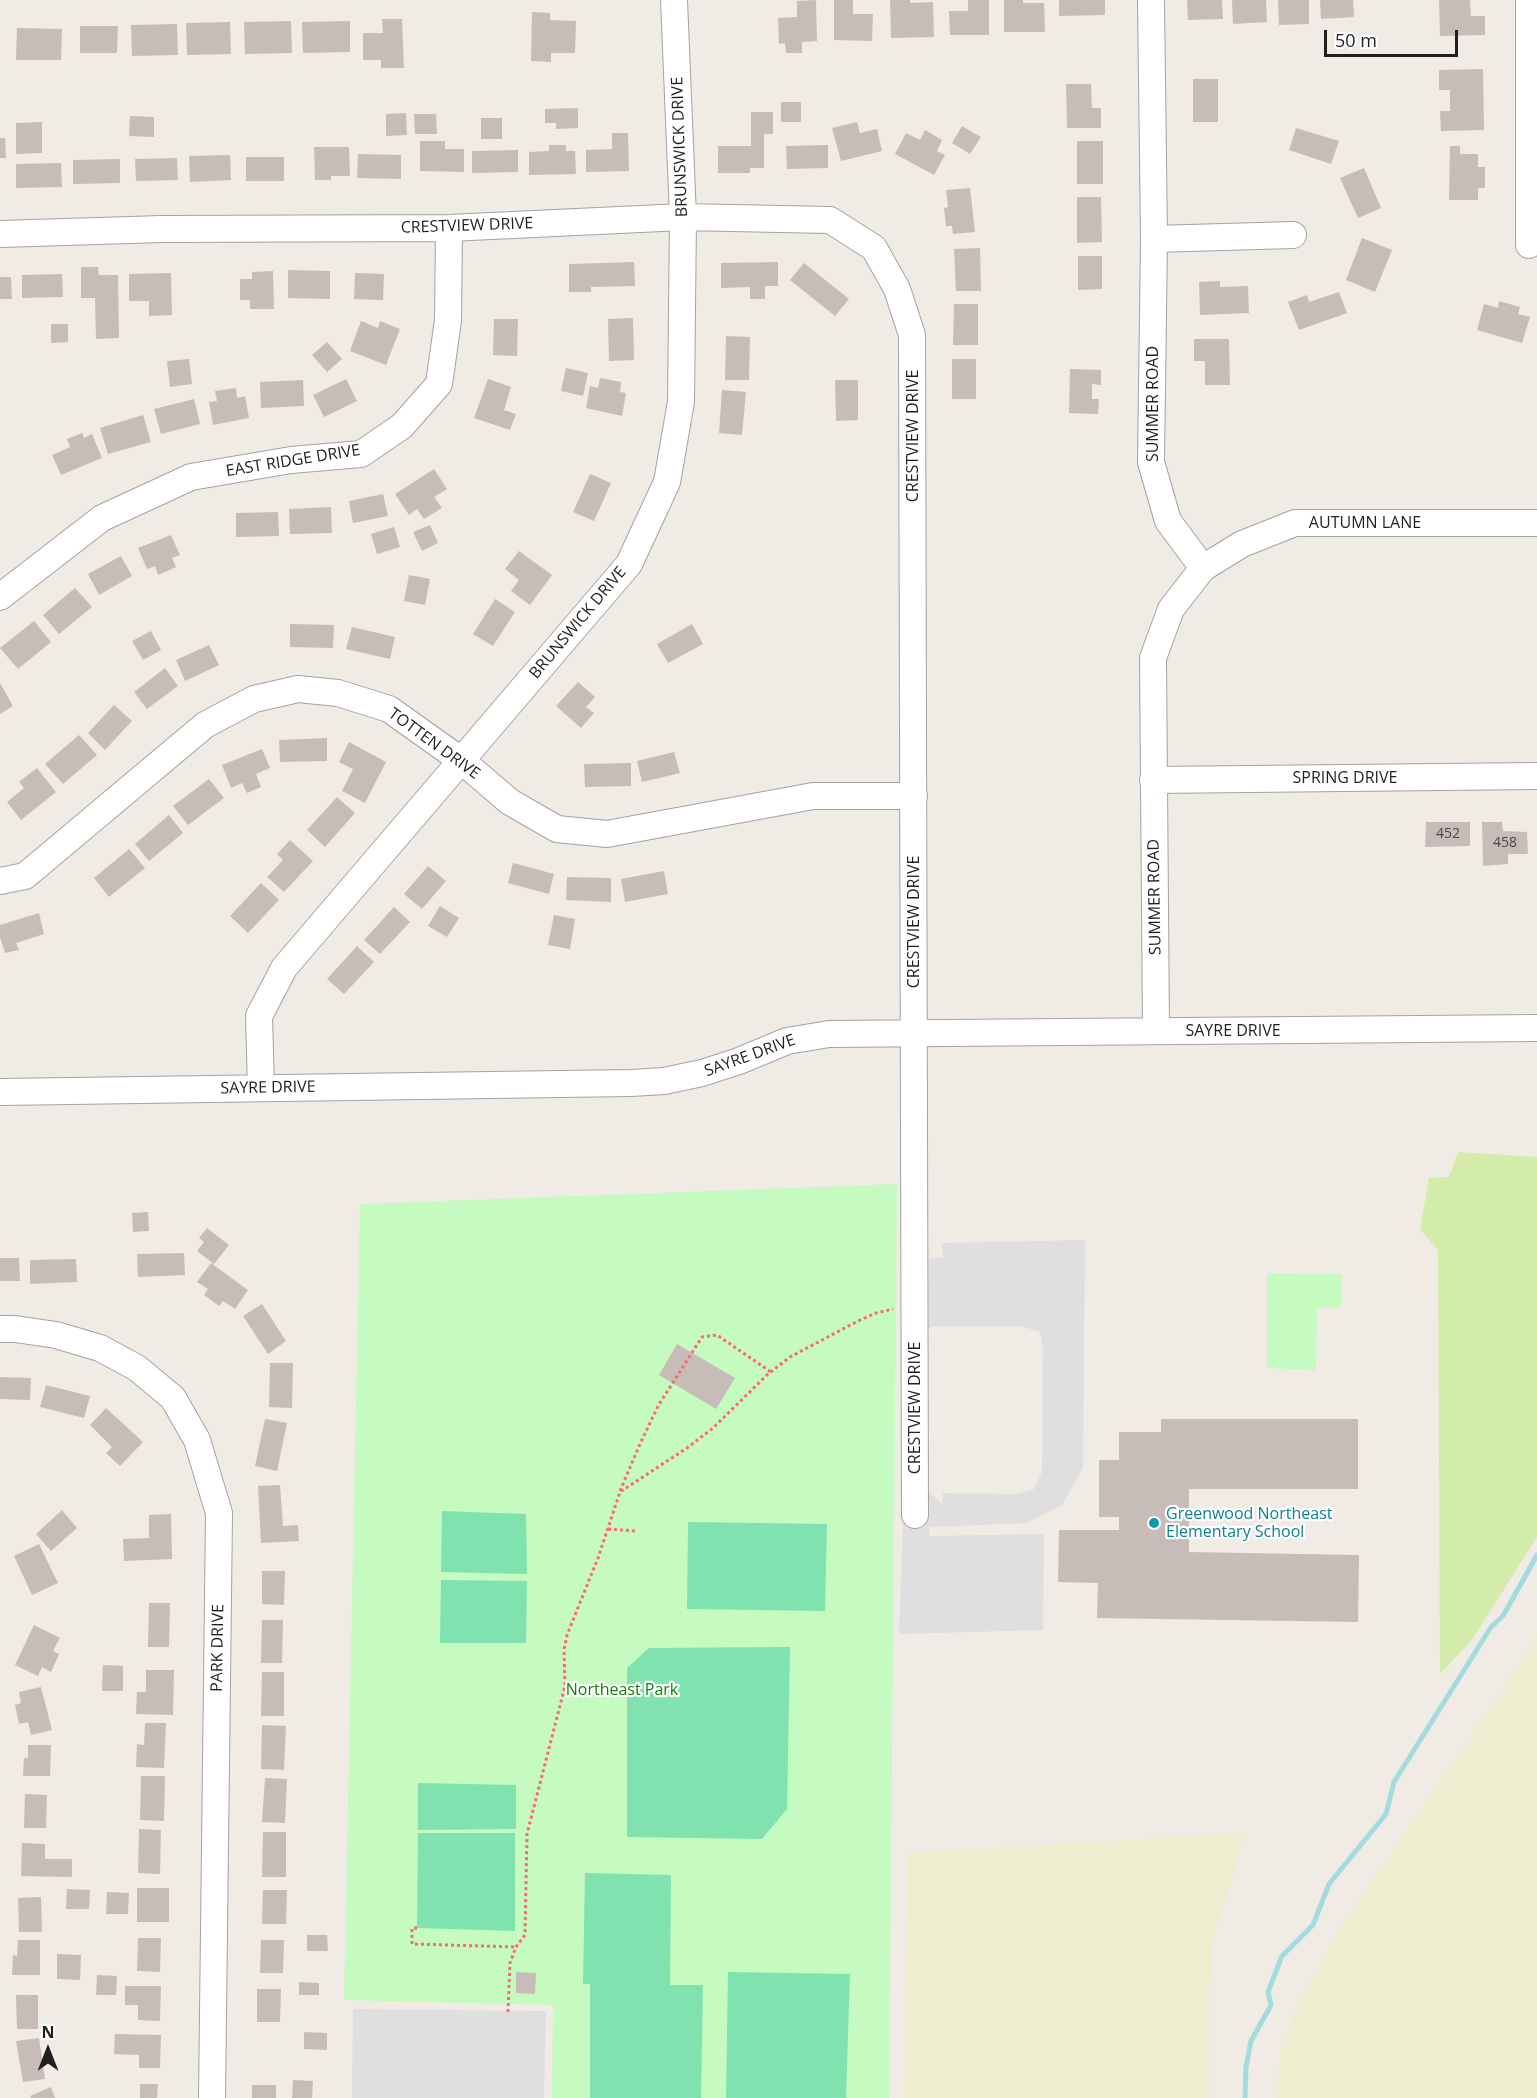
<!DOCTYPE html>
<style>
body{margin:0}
#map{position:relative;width:1537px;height:2098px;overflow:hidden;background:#f0ebe5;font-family:"Open Sans",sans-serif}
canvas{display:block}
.north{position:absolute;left:18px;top:2020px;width:60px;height:60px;-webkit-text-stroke:4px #fff;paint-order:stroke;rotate:0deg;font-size:16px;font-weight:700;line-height:24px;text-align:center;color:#1f1f1f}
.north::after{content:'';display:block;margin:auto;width:21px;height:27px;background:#1f1f1f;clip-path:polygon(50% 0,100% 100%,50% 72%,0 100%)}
.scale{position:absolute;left:1324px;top:30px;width:134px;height:27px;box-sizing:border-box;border:3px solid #1f1f1f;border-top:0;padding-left:8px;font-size:18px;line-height:21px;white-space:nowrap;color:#1f1f1f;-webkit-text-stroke:4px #fff;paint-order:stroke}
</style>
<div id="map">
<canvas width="1537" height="2098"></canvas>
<div class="north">N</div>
<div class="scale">50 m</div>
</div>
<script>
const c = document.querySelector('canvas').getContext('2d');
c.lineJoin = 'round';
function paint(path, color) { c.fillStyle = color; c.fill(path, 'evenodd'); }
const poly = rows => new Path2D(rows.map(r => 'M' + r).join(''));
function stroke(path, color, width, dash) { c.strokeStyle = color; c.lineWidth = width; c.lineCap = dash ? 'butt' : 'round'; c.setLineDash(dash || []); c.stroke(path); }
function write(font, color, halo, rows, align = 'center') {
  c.font = font + ' "Open Sans",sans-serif'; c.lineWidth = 4.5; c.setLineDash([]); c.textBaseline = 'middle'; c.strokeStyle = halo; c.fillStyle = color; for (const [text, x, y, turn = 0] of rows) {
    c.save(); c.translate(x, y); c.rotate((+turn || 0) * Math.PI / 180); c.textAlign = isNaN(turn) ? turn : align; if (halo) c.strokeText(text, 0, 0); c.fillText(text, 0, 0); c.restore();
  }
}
const farmland = poly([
 [1537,1635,1537,2098,1277,2098,1280,2051,1297,2007,1338,1932,1522,1661],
 [1246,1833,1214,1935,1209,2000,1209,2098,904,2098,908,1853]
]);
const grass = poly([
 [1458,1152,1537,1157,1537,1537,1472,1640,1440,1674,1438,1250,1420,1229,1429,1178,1449,1177]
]);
const park = poly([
 [897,1184,889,2098,552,2098,553,2005,344,2000,360,1204],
 [1267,1273,1342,1274,1342,1307,1317,1308,1316,1370,1267,1368]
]);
const pitch = poly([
 [442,1511,526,1514,527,1574,441,1572],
 [688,1522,827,1524,825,1611,687,1609],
 [441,1580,527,1581,526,1643,440,1643],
 [790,1647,787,1809,762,1839,627,1837,627,1668,649,1648],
 [418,1783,516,1785,516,1829,418,1830],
 [418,1833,515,1833,515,1931,417,1928],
 [585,1873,671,1875,670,1985,703,1985,701,2098,590,2098,590,1984,583,1984],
 [728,1972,850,1974,846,2098,726,2098]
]);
const parking = poly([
 [1085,1240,1083,1468,1062,1505,1027,1523,930,1527,929,1536,1044,1534,1043,1630,899,1634,904,1498,928,1491,942,1504,943,1493,1015,1494,1033,1490,1042,1472,1043,1345,1040,1332,1021,1326,932,1326,915,1340,915,1259,943,1258,942,1243],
 [353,2009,546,2011,544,2098,352,2098]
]);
const stream = poly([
 [1245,2098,1246,2067,1251,2041,1271,2005,1268,1992,1282,1956,1313,1925,1329,1884,1386,1814,1394,1782,1491,1627,1503,1616,1537,1555]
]);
const building = poly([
 [816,0,817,41,802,42,802,53,786,53,785,43,779,44,778,18,797,17,797,1],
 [834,0,853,0,853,14,873,14,872,41,834,40],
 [890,0,910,0,910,3,933,2,934,37,891,38],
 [968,0,989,0,989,35,950,35,949,11,968,11],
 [1004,0,1023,0,1023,3,1044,3,1045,32,1004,32],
 [1059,0,1105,0,1105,15,1059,16],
 [1187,0,1222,0,1223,19,1188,20],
 [1232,0,1266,0,1267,22,1233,24],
 [1278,0,1309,0,1309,24,1279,25],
 [1320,0,1353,0,1354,17,1321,19],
 [1439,0,1470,0,1471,16,1485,16,1485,35,1440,36],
 [532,12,550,13,550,20,576,21,575,53,551,53,551,62,531,61],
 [382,19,402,19,404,68,381,68,381,60,363,60,363,33,383,33],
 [291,21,292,53,245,54,244,22],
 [350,21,350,52,303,53,302,22],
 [230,22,231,54,187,55,186,23],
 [177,24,178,55,132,56,131,25],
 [80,26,118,26,117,53,80,53],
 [17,28,62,29,61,60,16,60],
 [1483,69,1484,130,1441,131,1440,111,1450,111,1450,90,1439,90,1439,70],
 [1193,79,1218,79,1218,122,1193,122],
 [1066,84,1091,84,1092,108,1101,108,1101,128,1067,128],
 [781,102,801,102,801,122,781,122],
 [578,108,578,128,556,129,556,123,545,123,545,109],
 [751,112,773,112,773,134,764,134,764,168,750,168,750,173,718,173,718,146,751,146],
 [406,113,407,135,386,136,386,114],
 [414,114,436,114,437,134,415,134],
 [130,116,154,117,154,137,129,136],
 [481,118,502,118,502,139,481,139],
 [42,122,42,153,16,154,16,123],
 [857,122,860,133,877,129,882,151,841,161,832,128],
 [962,126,981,137,970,154,952,143],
 [1296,128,1339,141,1331,164,1289,150],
 [925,130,942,140,937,151,945,155,934,175,895,154,906,133,920,140],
 [612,133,628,133,629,171,586,172,586,150,612,149],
 [0,138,5,138,6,158,0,158],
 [420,141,445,141,445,149,464,149,464,172,420,171],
 [1077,141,1103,141,1103,184,1077,184],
 [549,145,566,145,566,151,575,151,576,174,529,175,529,152,549,151],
 [828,145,828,168,787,169,786,146],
 [1450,146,1460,146,1460,154,1478,154,1478,167,1485,167,1485,188,1478,188,1478,200,1449,200],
 [314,147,349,147,350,176,331,176,331,180,315,180],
 [518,150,518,172,472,173,472,151],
 [358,154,401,155,401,179,357,178],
 [230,155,231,180,190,182,189,156],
 [246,157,284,157,284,181,246,181],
 [177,158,178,180,136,181,135,159],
 [120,159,120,183,73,184,73,160],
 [61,163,62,187,16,188,16,164],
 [1364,168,1381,208,1358,218,1340,178],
 [970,188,975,232,953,234,952,226,946,226,944,208,948,207,946,190],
 [1077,197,1101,197,1102,242,1077,243],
 [1362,238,1392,250,1375,292,1346,280],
 [980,248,981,291,956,291,954,249],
 [1078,256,1102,256,1102,289,1078,290],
 [634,262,635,286,591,287,591,292,569,292,569,264],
 [778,262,778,286,765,286,765,299,750,299,750,287,721,288,721,263],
 [804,263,849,299,835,316,790,280],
 [81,267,98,267,99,275,118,275,119,338,96,339,95,298,81,298],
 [288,270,330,271,330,299,288,298],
 [273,271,274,309,250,309,250,300,240,300,240,279,252,279,252,272],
 [171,273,172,315,149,316,149,301,129,301,129,274],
 [355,273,384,274,383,300,354,299],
 [62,274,63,297,22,298,22,275],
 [0,277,11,277,12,299,0,299],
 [1220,281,1220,287,1248,286,1249,313,1200,315,1199,282],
 [1339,292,1347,313,1299,330,1288,302,1307,295,1309,302],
 [1499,301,1520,307,1518,314,1530,317,1522,343,1477,330,1484,304,1498,308],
 [954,304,978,304,978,345,953,345],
 [633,318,634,360,609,361,608,319],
 [494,319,518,319,517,356,493,355],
 [361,321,378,328,380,321,400,329,386,365,350,351],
 [51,324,68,324,68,342,51,343],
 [726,336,750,337,749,380,725,380],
 [1194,339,1229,339,1230,385,1205,385,1205,361,1194,361],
 [327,342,342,359,327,372,312,355],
 [189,359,192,384,170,387,167,361],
 [952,359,976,359,976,399,952,399],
 [566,368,588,373,583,396,561,391],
 [1070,369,1101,370,1101,385,1092,384,1092,399,1099,399,1098,414,1069,413],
 [600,378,621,382,620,392,626,393,622,416,586,408,590,386,598,388],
 [346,379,357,401,324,417,313,395],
 [488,379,511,387,504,410,516,414,510,430,474,418],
 [303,380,304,406,261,408,260,382],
 [835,380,858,380,858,420,836,421],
 [236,388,237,398,245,396,249,418,213,425,209,402,217,401,215,391],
 [722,390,746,392,742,435,719,433],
 [194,399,200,424,161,434,154,409],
 [143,415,151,442,108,454,100,428],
 [82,433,84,438,92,434,102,458,61,475,52,455,70,447,67,439],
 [434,469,447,489,434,497,442,508,424,519,417,509,409,515,395,494],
 [590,474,611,483,594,521,573,512],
 [383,494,388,516,353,523,349,501],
 [331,507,332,533,290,534,289,509],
 [278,512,279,536,236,537,236,513],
 [430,525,438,543,422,551,413,532],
 [394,527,400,547,377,554,371,534],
 [171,535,180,555,172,558,176,567,158,575,155,566,147,569,138,548],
 [519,551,552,575,530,605,511,591,519,580,505,569],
 [121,556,132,576,99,595,88,574],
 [409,575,430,579,425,605,404,601],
 [75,588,92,607,59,634,43,615],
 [495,599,515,612,493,646,473,634],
 [34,621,51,642,18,669,0,648],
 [290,624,334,625,333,648,290,647],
 [692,624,703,644,668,663,657,644],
 [352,627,395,637,390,659,346,649],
 [151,631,161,650,143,660,132,641],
 [209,645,219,665,185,681,176,660],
 [165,668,178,686,147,709,134,692],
 [578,682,595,697,586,707,594,713,581,728,556,706],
 [0,683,13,706,0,714],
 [114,705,132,721,105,750,88,733],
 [79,735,97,755,63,784,45,764],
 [327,738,327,761,280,762,279,740],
 [349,742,386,762,365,803,342,791,353,769,339,762],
 [262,749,270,768,256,774,261,787,247,793,242,783,231,788,222,765],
 [674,752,680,773,642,782,637,761],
 [631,763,631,786,585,787,584,764],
 [37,768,56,792,21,820,7,802,24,788,19,782],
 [209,779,224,798,188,825,173,806],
 [337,797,355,813,325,847,307,830],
 [169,815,183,833,149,861,135,844],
 [1426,822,1470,822,1470,846,1425,847],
 [1482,822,1502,822,1503,831,1527,832,1528,854,1508,854,1508,864,1483,866],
 [290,840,313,861,284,892,267,877,283,860,277,854],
 [129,849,145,868,109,897,94,878],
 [513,863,554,874,549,894,508,883],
 [428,866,446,881,422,909,404,894],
 [664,871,668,894,625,902,621,879],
 [567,877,611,878,611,902,566,900],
 [261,883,279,900,248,933,230,916],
 [440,906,459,918,447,937,428,926],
 [394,907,410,922,380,954,364,940],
 [39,913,44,934,16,943,19,950,5,953,0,937,0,925],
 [554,915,575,919,570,949,548,945],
 [357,946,374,962,344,994,327,979],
 [148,1212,149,1231,133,1232,132,1213],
 [207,1228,229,1245,214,1264,197,1251,204,1242,199,1238],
 [184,1253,185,1275,138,1277,137,1254],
 [0,1258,19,1258,20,1281,0,1281],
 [76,1259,77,1282,30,1284,30,1260],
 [211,1263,248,1290,235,1309,223,1301,219,1306,204,1295,208,1289,197,1282],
 [262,1304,286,1341,268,1354,243,1316],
 [677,1344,735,1378,716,1409,659,1375],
 [270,1363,293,1363,292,1408,269,1407],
 [0,1377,31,1378,30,1400,0,1399],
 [46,1385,90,1396,84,1418,40,1407],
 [106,1408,143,1442,120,1466,106,1453,112,1447,90,1425],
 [265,1419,287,1423,277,1471,255,1466],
 [1161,1419,1358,1419,1358,1489,1189,1489,1189,1552,1359,1555,1358,1622,1097,1618,1098,1583,1058,1582,1059,1530,1119,1530,1119,1517,1099,1517,1099,1460,1119,1460,1119,1432,1161,1432],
 [280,1485,283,1526,298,1525,299,1541,261,1543,258,1486],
 [62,1510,77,1528,51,1551,36,1534],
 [171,1514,172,1559,124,1561,123,1539,149,1538,149,1515],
 [39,1544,58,1583,32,1595,14,1556],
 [262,1571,285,1571,284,1605,262,1604],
 [149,1603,170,1603,169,1647,148,1647],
 [262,1620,283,1620,282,1663,261,1663],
 [34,1625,60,1638,53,1651,59,1654,51,1672,42,1667,38,1676,15,1665],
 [103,1665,123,1666,123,1691,102,1691],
 [146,1670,174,1670,173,1715,136,1714,137,1692,146,1692],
 [262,1672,284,1672,284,1716,261,1716],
 [41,1687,52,1730,31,1735,28,1722,19,1724,15,1705,21,1703,19,1692],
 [145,1723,166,1723,164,1768,136,1767,137,1744,144,1745],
 [262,1725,286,1726,284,1770,261,1769],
 [28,1745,51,1745,50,1776,23,1776,24,1758,28,1758],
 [141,1776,165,1776,164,1821,140,1820],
 [265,1778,287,1779,285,1823,262,1822],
 [25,1794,47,1795,46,1828,24,1828],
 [139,1829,161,1830,160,1874,138,1873],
 [263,1832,286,1832,286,1877,262,1877],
 [22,1843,45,1844,45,1859,72,1859,72,1877,21,1876],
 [137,1888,169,1888,169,1922,137,1922],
 [67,1889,90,1890,89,1909,66,1909],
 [263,1890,287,1890,286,1924,262,1924],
 [107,1892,129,1893,128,1914,106,1914],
 [41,1897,42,1932,19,1932,18,1898],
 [307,1935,327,1935,328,1951,307,1951],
 [138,1938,161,1938,160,1972,137,1971],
 [18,1940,40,1940,40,1975,12,1975,13,1955,17,1956],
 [261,1940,284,1940,283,1973,260,1973],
 [57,1954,81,1955,80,1980,57,1979],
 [516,1972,536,1973,535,1994,516,1993],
 [97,1975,117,1976,116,1995,96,1995],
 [299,1982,319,1983,319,1995,299,1995],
 [125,1986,161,1986,160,2021,138,2020,138,2005,125,2005],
 [257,1989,281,1989,280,2022,257,2022],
 [16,1995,38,1995,38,2029,17,2029],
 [304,2032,327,2033,327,2050,304,2049],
 [115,2034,161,2035,160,2068,139,2068,139,2055,114,2054],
 [39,2038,45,2079,23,2082,16,2041],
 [293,2080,313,2081,312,2098,292,2098],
 [140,2084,158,2084,157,2098,140,2098],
 [252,2085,276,2085,276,2098,252,2098],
 [51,2087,55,2098,31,2098,30,2096]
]);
const path = poly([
 [620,1491,640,1444,658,1406,702,1337,717,1335,771,1372],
 [608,1529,635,1531],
 [417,1928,412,1928,412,1944,516,1947],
 [508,2012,510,1963,516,1947,525,1935,527,1834,565,1686,564,1650,567,1635,598,1558,620,1492,687,1448,713,1428,767,1375,790,1357,858,1321,876,1313,893,1309]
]);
const minor = poly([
 [1151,0,1154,239,1151,462,1168,521,1203,568,1171,609,1153,658,1156,1031],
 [0,234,162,229,449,228,683,217,830,220,874,248,897,289,912,335,915,1515],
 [1154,239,1293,235],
 [1529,245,1529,0],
 [1203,568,1242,544,1295,523,1537,523],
 [0,597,102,518,191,477,291,460,361,454,402,426,439,384,448,320,449,228],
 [1153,780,1537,776],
 [0,881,25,876,205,725,254,699,298,689,338,693,389,709,462,761,510,802,557,829,607,834,813,796,914,796],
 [261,1088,259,1016,284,968,629,564,667,482,681,402,683,217,674,0],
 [0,1092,631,1083,664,1081,702,1073,739,1061,787,1041,829,1034,1537,1028],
 [0,1329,15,1329,56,1335,100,1348,137,1368,173,1398,197,1440,219,1513,212,2098]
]);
const markers = [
 [1154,1523,6,"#0f9aa8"]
];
const numberNames = [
 ["452",1448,834],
 ["458",1505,843]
];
const streetNames = [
 ["BRUNSWICK DRIVE",680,147,-92],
 ["CRESTVIEW DRIVE",467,226,-2],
 ["SUMMER ROAD",1153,404,-90],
 ["CRESTVIEW DRIVE",913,436,-90],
 ["EAST RIDGE DRIVE",293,461,-9],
 ["AUTUMN LANE",1365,523],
 ["BRUNSWICK DRIVE",578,623,-50],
 ["TOTTEN DRIVE",434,744,36],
 ["SPRING DRIVE",1345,778],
 ["SUMMER ROAD",1155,897,-91],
 ["CRESTVIEW DRIVE",914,922,-90],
 ["SAYRE DRIVE",1233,1031],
 ["SAYRE DRIVE",750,1056,-20],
 ["SAYRE DRIVE",268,1088,-1],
 ["CRESTVIEW DRIVE",915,1408,-90],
 ["PARK DRIVE",218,1648,-89]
];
const cultureNames = [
 ["Greenwood Northeast",1166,1514],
 ["Elementary School",1166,1532]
];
const parkNames = [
 ["Northeast Park",622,1690]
];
paint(farmland, '#efedd0');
paint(grass, '#d4eca9');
paint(park, '#c5fbc1');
paint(pitch, '#80e2ae');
paint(parking, '#dfdfdf');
stroke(stream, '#a4dbdf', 5);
paint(building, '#c8bcb8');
stroke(minor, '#a3a3a3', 28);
stroke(path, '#fe686e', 3, [3, 3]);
stroke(minor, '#fff', 26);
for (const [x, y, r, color] of markers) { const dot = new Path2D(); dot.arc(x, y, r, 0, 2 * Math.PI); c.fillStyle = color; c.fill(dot); stroke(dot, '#fff', 2); }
write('14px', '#494645', null, numberNames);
write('16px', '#1f1f1f', '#fff', streetNames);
write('16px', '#0d838f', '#fff', cultureNames, 'left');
write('16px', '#108208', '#fff', parkNames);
</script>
